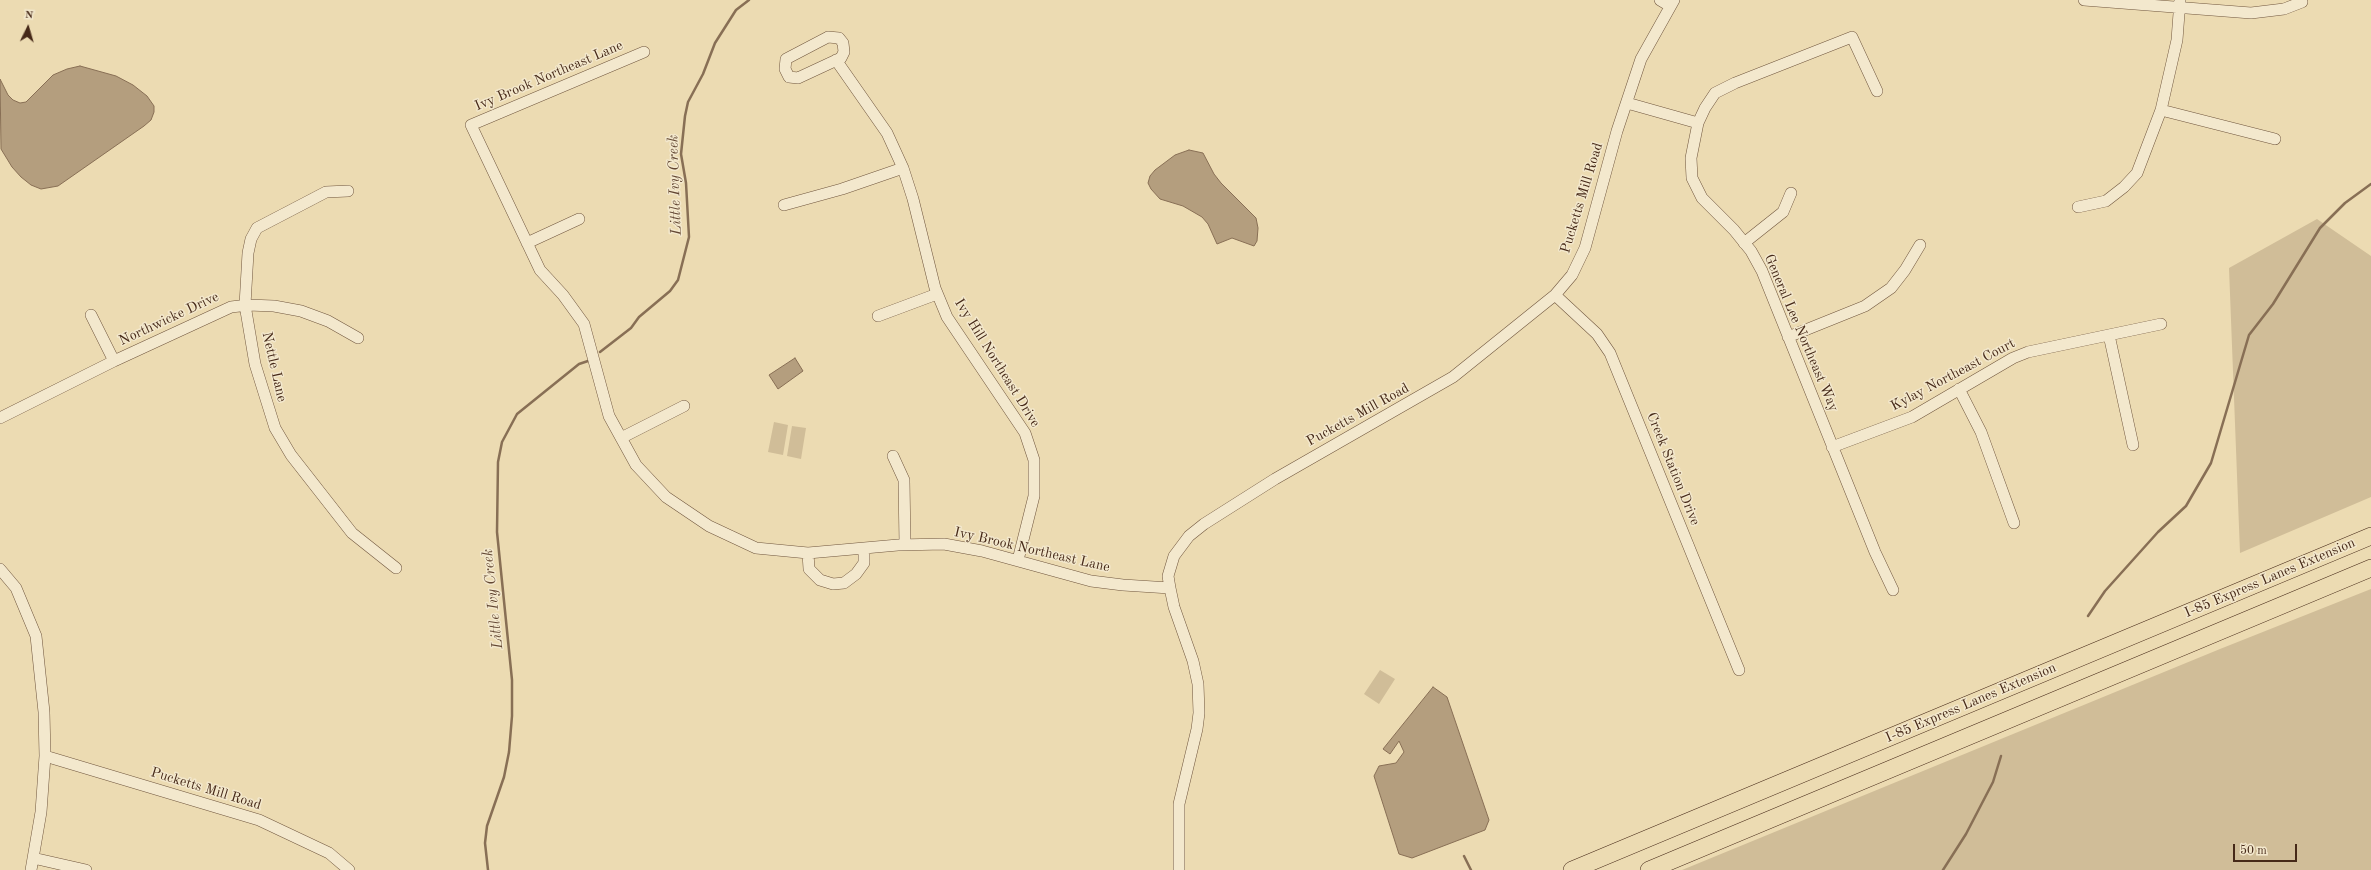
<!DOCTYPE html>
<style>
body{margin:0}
#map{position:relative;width:2371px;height:870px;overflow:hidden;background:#ecdbb2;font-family:"Old Standard TT",serif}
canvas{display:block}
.north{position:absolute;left:8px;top:8px;width:40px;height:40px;-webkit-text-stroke:3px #f3e8cd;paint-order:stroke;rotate:5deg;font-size:11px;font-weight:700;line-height:16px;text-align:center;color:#462918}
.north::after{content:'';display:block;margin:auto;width:14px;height:18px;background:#462918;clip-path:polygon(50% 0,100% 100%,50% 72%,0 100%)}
.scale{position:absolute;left:2233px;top:844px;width:64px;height:18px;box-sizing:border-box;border:2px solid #462918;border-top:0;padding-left:5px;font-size:12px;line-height:14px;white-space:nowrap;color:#462918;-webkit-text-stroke:3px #f3e8cd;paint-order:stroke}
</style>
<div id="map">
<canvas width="2371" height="870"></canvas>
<div class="north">N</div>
<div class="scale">50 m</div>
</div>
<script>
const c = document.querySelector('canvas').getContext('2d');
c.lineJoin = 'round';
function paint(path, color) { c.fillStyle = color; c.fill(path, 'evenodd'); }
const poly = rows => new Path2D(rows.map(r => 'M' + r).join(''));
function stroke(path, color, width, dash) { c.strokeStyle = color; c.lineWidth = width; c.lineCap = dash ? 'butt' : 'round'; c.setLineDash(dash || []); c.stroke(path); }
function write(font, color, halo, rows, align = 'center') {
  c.font = font + ' "Old Standard TT",serif'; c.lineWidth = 3; c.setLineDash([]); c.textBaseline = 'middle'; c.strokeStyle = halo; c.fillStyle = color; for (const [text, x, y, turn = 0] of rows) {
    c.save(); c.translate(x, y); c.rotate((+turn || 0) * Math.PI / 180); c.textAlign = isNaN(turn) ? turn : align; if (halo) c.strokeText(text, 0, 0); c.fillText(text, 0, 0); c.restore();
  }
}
const green = poly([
 [2317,219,2371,256,2371,497,2240,553,2229,268],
 [774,422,788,425,783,455,768,452],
 [792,426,806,428,801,459,787,456],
 [2371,589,2371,870,1682,870,2220,649],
 [1380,670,1395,679,1379,704,1364,694]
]);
const water = poly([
 [80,66,116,76,133,85,147,96,154,106,154,112,151,120,144,126,58,186,41,189,31,185,21,177,12,167,1,149,0,79,8,95,13,100,20,103,26,102,53,75,67,69,80,66],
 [1189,150,1203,153,1214,174,1221,183,1256,218,1258,228,1257,241,1254,246,1232,238,1217,244,1208,224,1202,217,1183,206,1160,199,1151,189,1148,183,1150,176,1155,170,1175,155,1189,150],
 [795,358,803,371,778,389,769,375,795,358],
 [1433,687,1447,697,1489,820,1485,830,1412,858,1399,854,1374,776,1379,766,1396,763,1404,752,1399,741,1390,754,1383,749,1433,687]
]);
const stream = poly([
 [600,352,631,328,639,317,670,291,678,280,689,237,686,183,681,154,685,116,688,102,703,74,715,43,736,10,749,0],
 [2088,616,2105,591,2158,532,2186,506,2211,463,2249,335,2273,304,2320,228,2345,203,2371,184],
 [1464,856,1471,870],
 [488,870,485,843,487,826,504,777,509,752,512,716,512,680,497,532,498,462,502,442,517,414,579,364,588,361],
 [1943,870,1966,834,1993,782,2001,756]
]);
const minor = poly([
 [1660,0,1670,6],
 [2084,0,2251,13,2284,9,2302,2],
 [828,37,839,38,843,43,844,52,841,58,798,78,789,77,785,69,786,59,828,37],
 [644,52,471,125,540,270,563,295,584,324,609,416,636,465,666,497,709,526,756,548,808,553,898,545,944,544,982,551,1091,581,1123,585,1170,588],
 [836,60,887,133,903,168,913,199,935,288,947,317,1025,433,1034,460,1034,496,1018,560],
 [1877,91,1852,37,1735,83,1715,93,1705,108,1698,123,1691,158,1692,178,1702,198,1734,230,1751,251,1762,271,1875,552,1893,590],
 [1627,103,1698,123],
 [2161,110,2275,139],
 [348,191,326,192,257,228,251,239,248,253,245,305,255,364,275,428,291,455,352,533,396,568],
 [784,205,842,189,903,168],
 [2078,207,2106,201,2124,187,2137,173,2161,110,2177,40,2180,0],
 [527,243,579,219],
 [1744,243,1783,212,1791,193],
 [1555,295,1597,334,1610,353,1739,670],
 [91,315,114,361],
 [878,316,937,294],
 [2109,335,2133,445],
 [1788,337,1865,306,1891,288,1905,270,1920,245],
 [1959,389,1981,432,2014,523],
 [0,418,114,361,231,307,248,305,274,306,301,311,328,321,358,338],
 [621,438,684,406],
 [1832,447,1912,417,2013,358,2028,352,2161,324],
 [893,456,904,480,905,545],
 [808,553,809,569,820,580,833,584,844,583,856,574,864,563,864,548],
 [0,569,16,588,36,636,44,712,45,756,41,812,31,870],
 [45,756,259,820,329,853,349,870],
 [33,858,86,870],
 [1179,870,1179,804,1197,729,1199,713,1198,684,1193,661,1174,607,1170,588,1168,576,1174,556,1189,536,1204,524,1275,479,1453,377,1555,295,1572,275,1585,248,1617,131,1641,59,1674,0]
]);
const highway = poly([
 [1572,870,2371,536],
 [1649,870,2371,568]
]);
const streetNames = [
 ["Ivy Brook Northeast Lane",549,76,-23],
 ["Pucketts Mill Road",1582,198,-73],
 ["Northwicke Drive",169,319,-25],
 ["General Lee Northeast Way",1801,333,67],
 ["Ivy Hill Northeast Drive",997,363,58],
 ["Nettle Lane",274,367,77],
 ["Kylay Northeast Court",1953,375,-28],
 ["Pucketts Mill Road",1358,415,-29],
 ["Creek Station Drive",1673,469,68],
 ["Ivy Brook Northeast Lane",1032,550,13],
 ["I-85 Express Lanes Extension",2270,578,-23],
 ["I-85 Express Lanes Extension",1971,703,-23],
 ["Pucketts Mill Road",206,789,17]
];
const waterNames = [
 ["Little Ivy Creek",675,185,-92],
 ["Little Ivy Creek",493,599,-96]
];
paint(green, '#d0bd98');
paint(water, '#b49e7e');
stroke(water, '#886f55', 1);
stroke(stream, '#886f55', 2.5);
stroke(minor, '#70563e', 12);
stroke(highway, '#462918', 18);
stroke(minor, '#f3e8cd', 11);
stroke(highway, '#ecdbb2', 17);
write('14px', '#462918', '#f3e8cd', streetNames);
write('italic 15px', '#624632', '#f3e8cd', waterNames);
</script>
